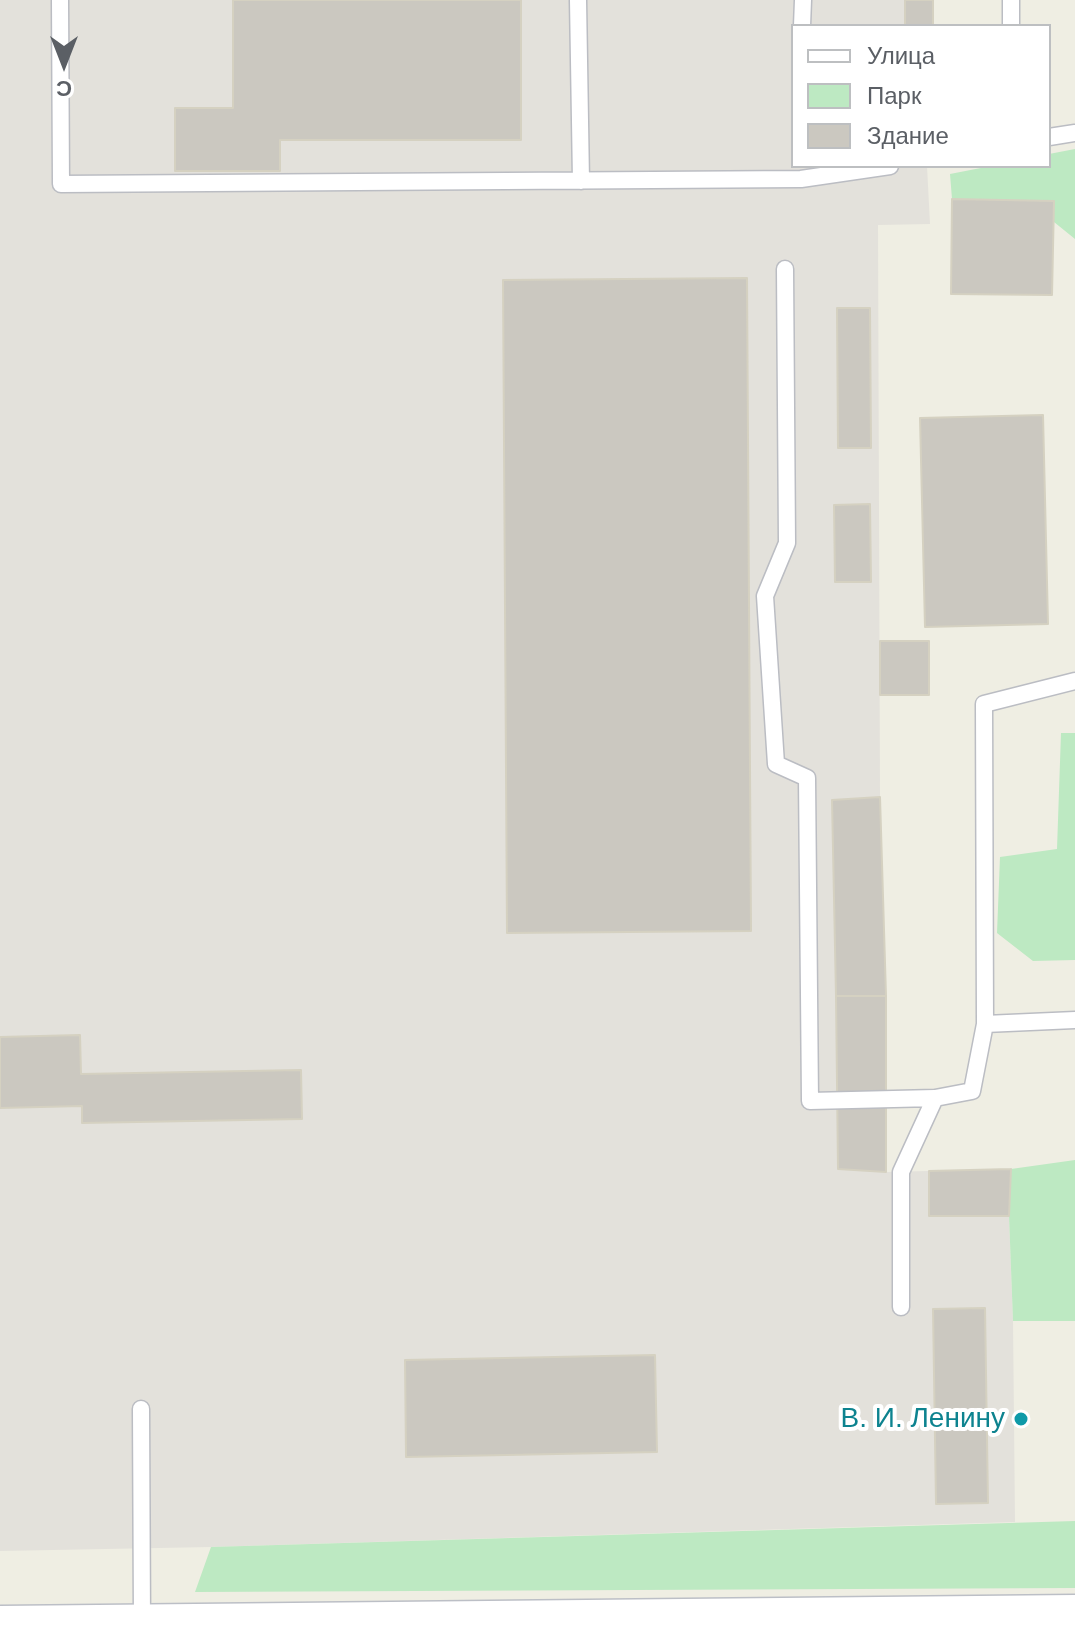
<!DOCTYPE html>
<meta charset="utf-8">
<style>
body{margin:0}
#map{position:relative;width:1075px;height:1629px;overflow:hidden;background:#efeee3;font-family:Arial,sans-serif}
canvas{display:block}
.legend{position:absolute;left:791px;top:24px;width:260px;height:144px;box-sizing:border-box;background:#fff;border:2px solid #bdbfc1;margin:0;padding:10px 14px;list-style:none;font-size:24px;color:#5b5f65}
.legend li{display:flex;align-items:center;gap:16px;height:40px}
.legend b{width:40px;border:2px solid #bdbfc1}
.north{position:absolute;left:24px;top:24px;width:80px;height:80px;-webkit-text-stroke:6px #fff;paint-order:stroke;rotate:180deg;font-size:22px;font-weight:700;line-height:32px;text-align:center;color:#5b5f65}
.north::after{content:'';display:block;margin:auto;width:28px;height:36px;background:#5b5f65;clip-path:polygon(50% 0,100% 100%,50% 72%,0 100%)}
</style>
<div id="map">
<canvas width="1075" height="1629"></canvas>
<ul class="legend">
<li><b style="height:10px;background:#fff"></b>Улица</li>
<li><b style="height:22px;background:#bde9c2"></b>Парк</li>
<li><b style="height:22px;background:#cbc8c0"></b>Здание</li>
</ul>
<div class="north">С</div>
</div>
<script>
const c = document.querySelector('canvas').getContext('2d');
c.lineJoin = 'round';
function paint(path, color) { c.fillStyle = color; c.fill(path, 'evenodd'); }
const poly = rows => new Path2D(rows.map(r => 'M' + r).join(''));
function stroke(path, color, width, dash) { c.strokeStyle = color; c.lineWidth = width; c.lineCap = dash ? 'butt' : 'round'; c.setLineDash(dash || []); c.stroke(path); }
function write(font, color, halo, rows, align = 'center') {
  c.font = font + ' Arial,sans-serif'; c.lineWidth = 8; c.setLineDash([]); c.textBaseline = 'middle'; c.strokeStyle = halo; c.fillStyle = color; for (const [text, x, y, turn = 0] of rows) {
    c.save(); c.translate(x, y); c.rotate((+turn || 0) * Math.PI / 180); c.textAlign = isNaN(turn) ? turn : align; if (halo) c.strokeText(text, 0, 0); c.fillText(text, 0, 0); c.restore();
  }
}
const industrial = poly([
 [0,0,933,0,933,26,793,26,793,166,927,166,930,224,878,225,880,797,886,996,886,1172,1011,1169,1009,1216,1013,1321,1015,1522,211,1547,0,1551]
]);
const green = poly([
 [1075,149,1075,239,1054,222,952,199,950,174,991,166,1049,166,1049,154],
 [1061,733,1075,733,1075,960,1033,961,997,933,1000,857,1057,849],
 [1075,1160,1075,1321,1013,1321,1009,1216,1011,1169],
 [1075,1521,1075,1588,195,1592,211,1547]
]);
const building = poly([
 [233,0,521,0,521,140,280,140,280,171,175,171,175,108,233,108,233,0],
 [905,0,933,0,933,26,905,26,905,0],
 [952,199,1054,201,1052,295,951,294,952,199],
 [747,278,751,931,507,933,503,280,747,278],
 [837,308,870,308,871,448,838,448,837,308],
 [1043,415,1048,624,925,627,920,418,1043,415],
 [870,504,871,582,835,582,834,505,870,504],
 [880,641,929,641,929,695,880,695,880,641],
 [880,797,886,996,836,996,832,800,880,797],
 [836,996,886,996,886,1172,838,1169,836,996],
 [80,1035,81,1074,301,1070,302,1119,82,1123,82,1106,0,1108,0,1037,80,1035],
 [1011,1169,1009,1216,929,1216,929,1171,1011,1169],
 [985,1308,988,1503,936,1504,933,1309,985,1308],
 [655,1355,657,1452,406,1457,405,1360,655,1355]
]);
const lane = poly([
 [60,0,61,184,801,179,890,166],
 [578,0,581,181],
 [802,26,803,0],
 [1011,26,1011,0],
 [1049,137,1075,133],
 [785,269,787,543,765,596,776,764,807,778,810,1101,935,1098,972,1091,985,1024],
 [1075,681,984,704,985,1024,1075,1020],
 [901,1307,901,1172,935,1098],
 [141,1409,142,1623]
]);
const secondary = poly([
 [0,1628,1075,1617]
]);
const markers = [
 [1021,1419,8,"#0f9aa8"]
];
const cultureNames = [
 ["В. И. Ленину",1005,1419]
];
paint(industrial, '#e3e1db');
paint(green, '#bde9c2');
paint(building, '#cbc8c0');
stroke(building, '#d5d1c1', 2);
stroke(lane, '#bbbdc3', 19);
stroke(secondary, '#bcbfc6', 47);
stroke(lane, '#fff', 16);
stroke(secondary, '#fff', 44);
for (const [x, y, r, color] of markers) { const dot = new Path2D(); dot.arc(x, y, r, 0, 2 * Math.PI); c.fillStyle = color; c.fill(dot); stroke(dot, '#fff', 3); }
write('28px', '#0d838f', '#fff', cultureNames, 'right');
</script>
